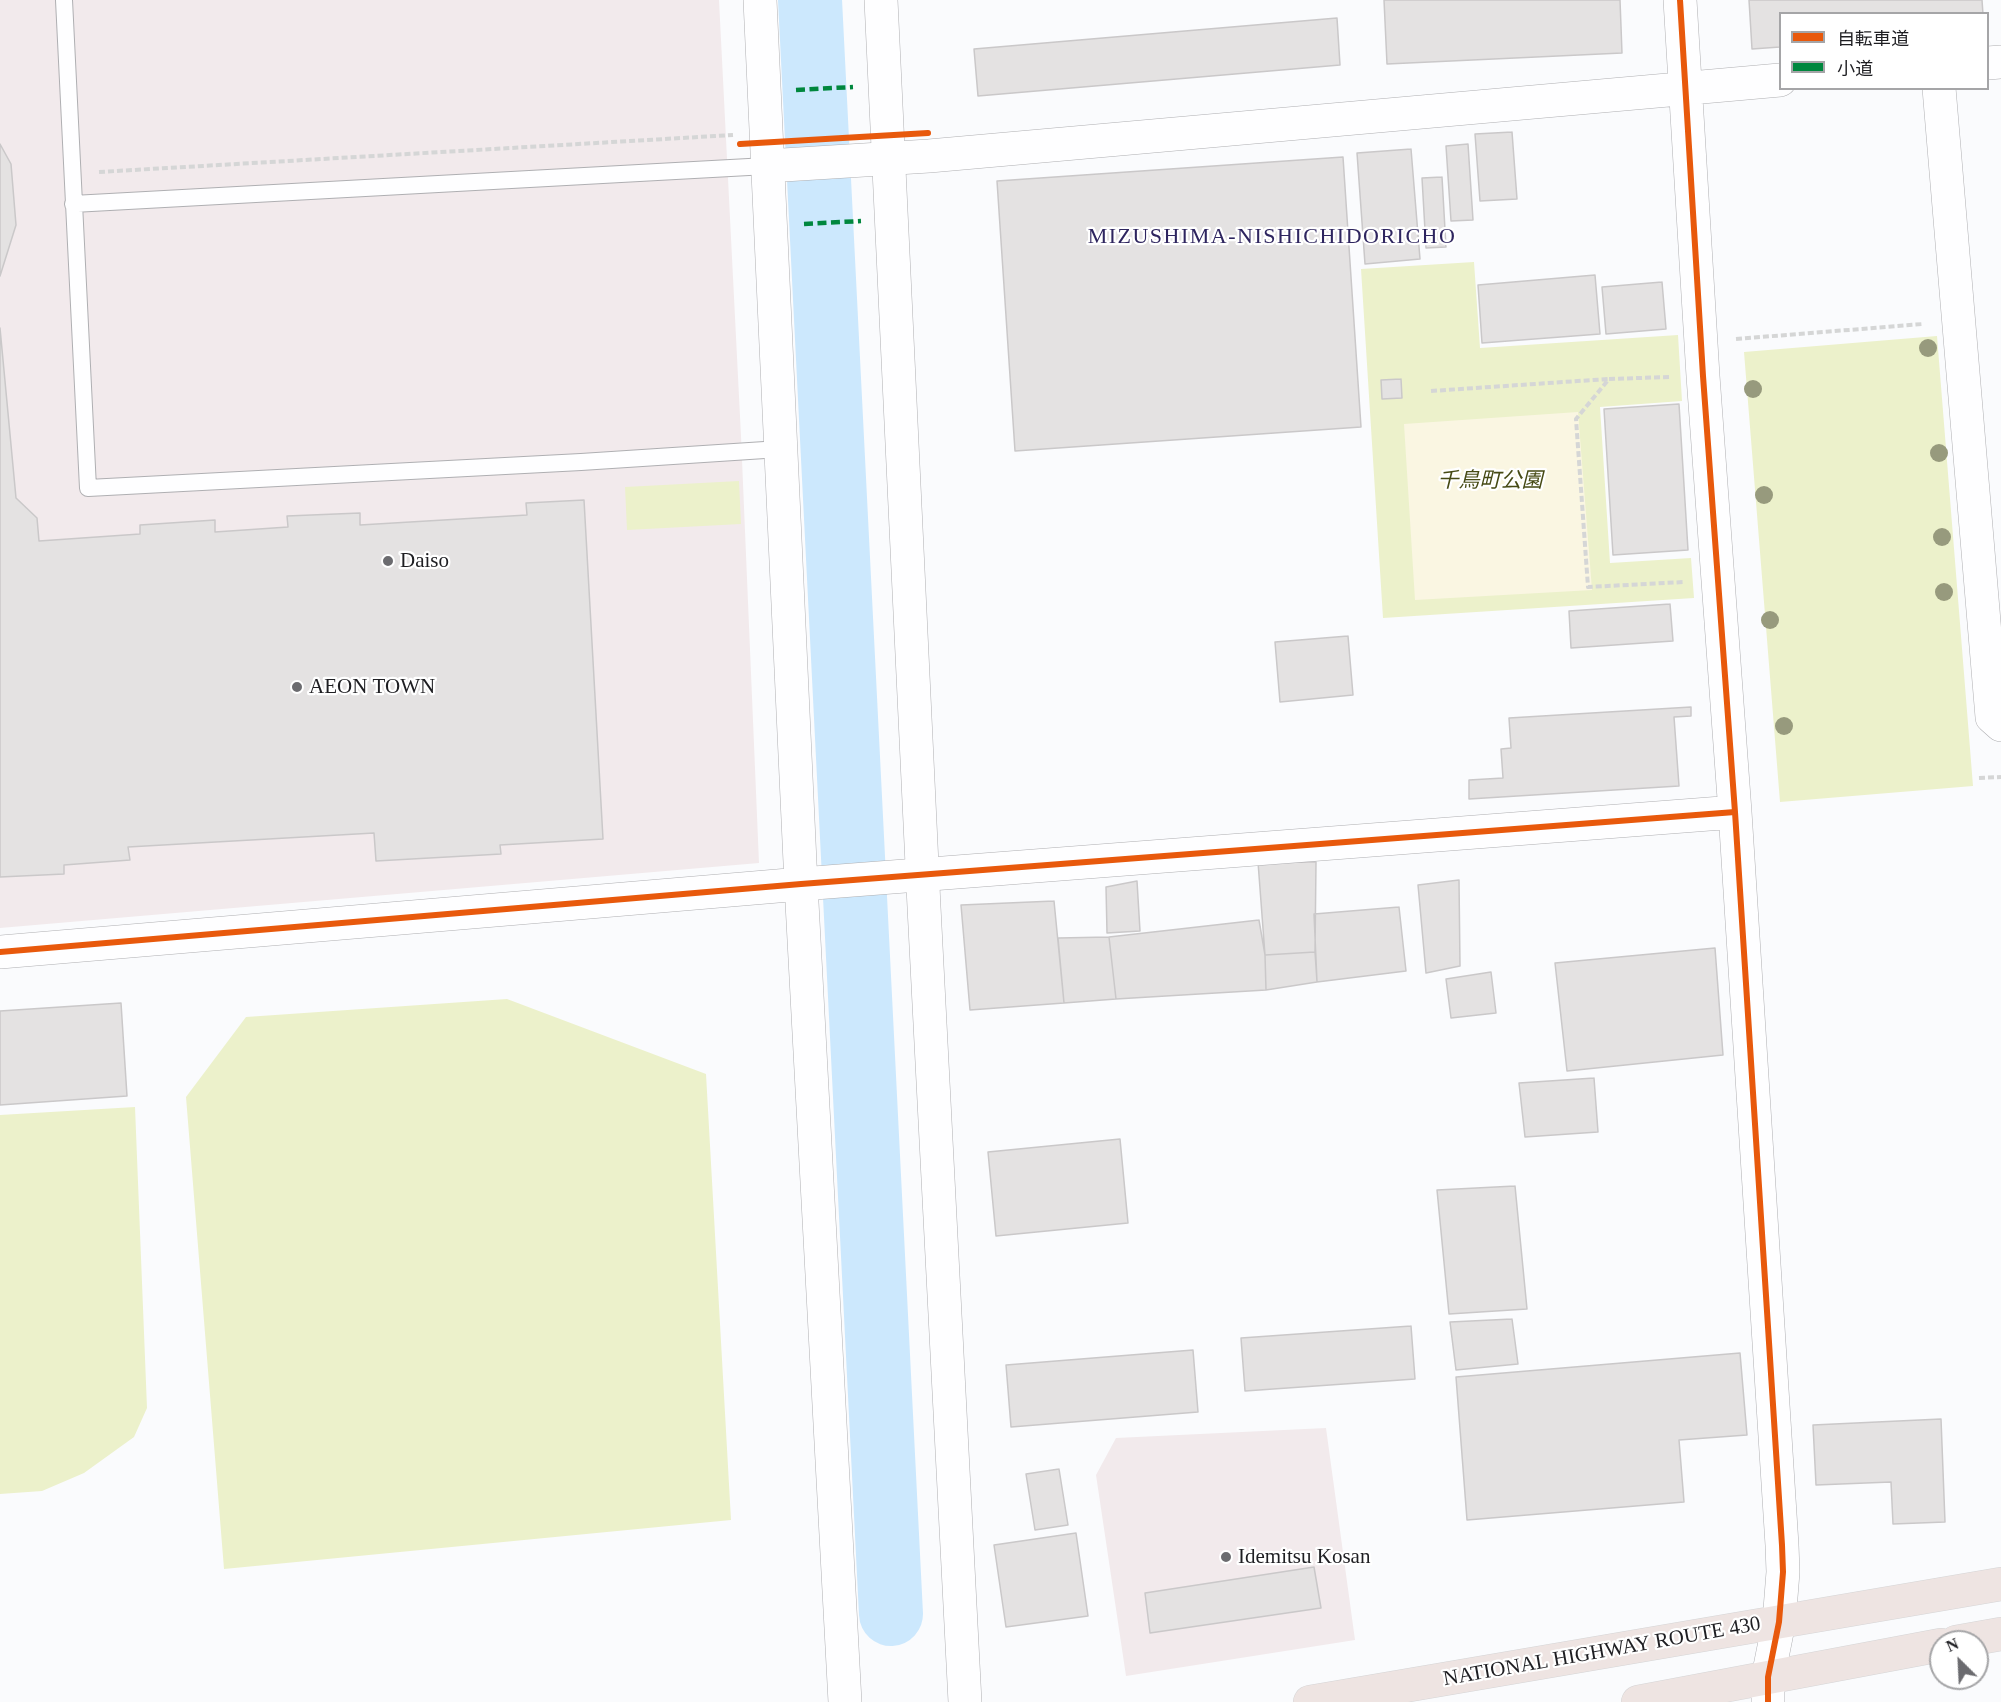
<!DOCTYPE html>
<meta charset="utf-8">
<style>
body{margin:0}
#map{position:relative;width:2001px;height:1702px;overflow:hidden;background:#fafbfd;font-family:"Times New Roman","Noto Sans JP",serif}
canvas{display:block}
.legend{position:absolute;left:1779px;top:12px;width:210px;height:78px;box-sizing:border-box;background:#fff;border:2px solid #a5a5a7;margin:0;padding:8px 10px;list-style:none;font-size:18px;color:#1e1e22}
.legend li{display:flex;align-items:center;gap:12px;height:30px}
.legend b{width:30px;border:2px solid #a5a5a7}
.north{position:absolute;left:1929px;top:1630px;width:60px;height:60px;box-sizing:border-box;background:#fff;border:2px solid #a5a5a7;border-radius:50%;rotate:336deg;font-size:16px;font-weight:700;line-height:24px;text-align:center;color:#1e1e22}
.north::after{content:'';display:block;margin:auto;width:21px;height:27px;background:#6b6b6f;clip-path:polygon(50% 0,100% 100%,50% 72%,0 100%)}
</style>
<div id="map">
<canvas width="2001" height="1702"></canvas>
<ul class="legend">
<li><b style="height:8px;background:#e8590c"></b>自転車道</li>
<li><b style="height:8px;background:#00873e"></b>小道</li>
</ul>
<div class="north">N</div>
</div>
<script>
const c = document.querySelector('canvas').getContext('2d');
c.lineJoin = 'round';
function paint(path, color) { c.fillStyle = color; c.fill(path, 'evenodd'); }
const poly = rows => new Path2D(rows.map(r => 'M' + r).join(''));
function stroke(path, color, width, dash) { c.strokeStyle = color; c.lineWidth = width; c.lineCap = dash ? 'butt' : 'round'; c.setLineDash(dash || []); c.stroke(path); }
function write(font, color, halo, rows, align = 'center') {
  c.font = font + ' "Times New Roman","Noto Sans JP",serif'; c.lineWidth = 4.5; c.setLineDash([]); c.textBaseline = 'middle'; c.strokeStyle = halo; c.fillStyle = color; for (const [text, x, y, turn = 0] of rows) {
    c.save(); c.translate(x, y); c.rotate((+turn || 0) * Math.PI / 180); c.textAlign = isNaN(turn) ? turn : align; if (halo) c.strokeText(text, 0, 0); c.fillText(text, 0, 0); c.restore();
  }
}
const commercial = poly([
 [0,0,719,0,741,436,759,863,0,928],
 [1326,1428,1355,1640,1126,1676,1096,1475,1116,1438]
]);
const green = poly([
 [1474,262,1480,348,1678,335,1682,401,1600,407,1610,563,1691,558,1694,598,1383,618,1361,269],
 [1937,336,1973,786,1780,802,1744,352],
 [739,481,741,524,627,530,625,487],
 [507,999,706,1074,731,1520,224,1569,186,1097,246,1017],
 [135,1107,147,1408,134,1437,84,1473,42,1491,0,1494,0,1115]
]);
const sand = poly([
 [1578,412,1592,590,1415,600,1404,424]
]);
const stream = poly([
 [833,0,910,1615]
]);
const river = poly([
 [810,0,891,1614]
]);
const building = poly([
 [1384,0,1620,0,1622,53,1387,64,1384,0],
 [1749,0,1982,0,1983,14,1780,14,1780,47,1752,49,1749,0],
 [1337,18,1340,65,978,96,974,49,1337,18],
 [1512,132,1517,199,1480,201,1475,134,1512,132],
 [0,144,11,164,16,225,0,276,0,144],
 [1468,144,1473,220,1451,221,1446,146,1468,144],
 [1411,149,1420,259,1365,264,1357,153,1411,149],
 [1343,157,1361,427,1015,451,997,181,1343,157],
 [1442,177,1446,247,1426,248,1422,178,1442,177],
 [1595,275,1600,334,1482,343,1478,285,1595,275],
 [1662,282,1666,329,1606,334,1602,287,1662,282],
 [0,328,16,498,37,518,39,541,140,534,140,525,215,520,215,532,288,527,287,516,360,513,360,525,527,515,526,503,584,500,603,839,500,845,501,854,376,861,374,833,128,847,130,860,64,865,64,874,0,877,0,328],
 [1401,379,1402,398,1382,399,1381,380,1401,379],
 [1679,404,1688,550,1613,555,1604,409,1679,404],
 [1670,604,1673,641,1571,648,1569,611,1670,604],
 [1348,636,1353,695,1280,702,1275,642,1348,636],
 [1691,707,1691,716,1674,717,1679,786,1469,799,1469,780,1503,778,1501,749,1511,748,1509,718,1691,707],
 [1258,862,1316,862,1315,952,1265,955,1258,862],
 [1459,880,1460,966,1426,973,1418,885,1459,880],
 [1137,881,1140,931,1107,933,1106,887,1137,881],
 [1054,901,1064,1003,970,1010,961,905,1054,901],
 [1399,907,1406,971,1317,982,1314,914,1399,907],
 [1259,920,1265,955,1266,990,1116,999,1109,937,1259,920],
 [1109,937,1116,999,1064,1003,1058,938,1109,937],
 [1715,948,1723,1055,1567,1071,1555,963,1715,948],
 [1315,952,1317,982,1266,990,1265,955,1315,952],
 [1491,972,1496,1013,1451,1018,1446,979,1491,972],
 [121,1003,127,1096,0,1105,0,1011,121,1003],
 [1594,1078,1598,1132,1525,1137,1519,1083,1594,1078],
 [1120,1139,1128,1223,996,1236,988,1152,1120,1139],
 [1515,1186,1527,1309,1449,1314,1437,1190,1515,1186],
 [1512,1319,1518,1364,1456,1370,1450,1322,1512,1319],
 [1411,1326,1415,1379,1245,1391,1241,1338,1411,1326],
 [1193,1350,1198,1412,1011,1427,1006,1365,1193,1350],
 [1740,1353,1747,1435,1679,1440,1684,1502,1467,1520,1456,1377,1740,1353],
 [1941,1419,1945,1522,1893,1524,1891,1482,1816,1485,1813,1425,1941,1419],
 [1059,1469,1068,1525,1035,1530,1026,1474,1059,1469],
 [1076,1533,1088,1616,1006,1627,994,1545,1076,1533],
 [1314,1567,1321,1608,1150,1633,1145,1593,1314,1567]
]);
const path = poly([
 [99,172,733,135],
 [1736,339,1923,324],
 [1669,377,1609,379,1576,419,1588,587,1684,582],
 [1431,391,1608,379],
 [1979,778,2001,777]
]);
const service = poly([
 [64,0,88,488,581,462,780,449],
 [73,204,767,166]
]);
const minor = poly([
 [1680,0,1703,376,1735,812,1782,1545,1783,1572,1779,1622,1768,1677,1768,1702],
 [1988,63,2001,62],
 [1939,88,1992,717,2001,725],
 [767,166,929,156,1780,80],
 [801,884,1735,812]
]);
const tertiary = poly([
 [760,0,801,884,845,1702],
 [881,0,924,907,965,1702],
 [0,952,801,884]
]);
const trunk = poly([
 [1956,1642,2001,1634],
 [1310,1702,2001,1584],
 [1638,1702,1941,1645]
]);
const quiet = poly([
 [796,90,853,87],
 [804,224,861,221]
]);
const cycleway = poly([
 [1680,0,1703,376,1735,812,1782,1545,1783,1572,1779,1622,1768,1677,1768,1702],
 [740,144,928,133],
 [0,952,801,884,1735,812]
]);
const trees = [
 [1928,348],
 [1753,389],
 [1939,453],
 [1764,495],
 [1942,537],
 [1944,592],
 [1770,620],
 [1784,726]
];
const markers = [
 [388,561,6,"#6b6b6f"],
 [297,687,6,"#6b6b6f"],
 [1226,1557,6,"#6b6b6f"]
];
const parkNames = [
 ["千鳥町公園",1490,481]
];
const poiNames = [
 ["Daiso",400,561],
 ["AEON TOWN",309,687],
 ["Idemitsu Kosan",1238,1557]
];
const streetNames = [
 ["NATIONAL HIGHWAY ROUTE 430",1602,1652,-10]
];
const neighbourhoodNames = [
 ["MIZUSHIMA-NISHICHIDORICHO",1272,237]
];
paint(commercial, '#f2eaec');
paint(green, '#ecf1cb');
paint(sand, '#faf6e2');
stroke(stream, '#cce8fd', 10);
stroke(river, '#cce8fd', 64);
paint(building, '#e4e2e2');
stroke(building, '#cac8c9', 1.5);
stroke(service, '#afafb2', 18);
stroke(minor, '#afafb2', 34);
stroke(tertiary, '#afafb2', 34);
stroke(trunk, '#d5d5d6', 34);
stroke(path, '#d5d6d6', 4, [6, 3]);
stroke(service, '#fefeff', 16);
stroke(minor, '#fefeff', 33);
stroke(tertiary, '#fefeff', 33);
stroke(trunk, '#eee4e2', 33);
stroke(quiet, '#00873e', 4.5, [9, 4.5]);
stroke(cycleway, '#e8590c', 6);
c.fillStyle = '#979a7d';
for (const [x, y] of trees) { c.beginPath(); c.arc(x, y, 9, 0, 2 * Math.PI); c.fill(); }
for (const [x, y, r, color] of markers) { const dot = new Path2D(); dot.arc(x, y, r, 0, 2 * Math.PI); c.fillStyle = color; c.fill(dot); stroke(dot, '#fff', 2); }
write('italic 21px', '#464a14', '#fff', parkNames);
write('21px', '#1e1e22', '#fff', poiNames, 'left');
write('21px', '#1e1e22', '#fff', streetNames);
c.letterSpacing = '1.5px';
write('22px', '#2e255f', '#fff', neighbourhoodNames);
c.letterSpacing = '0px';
</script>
